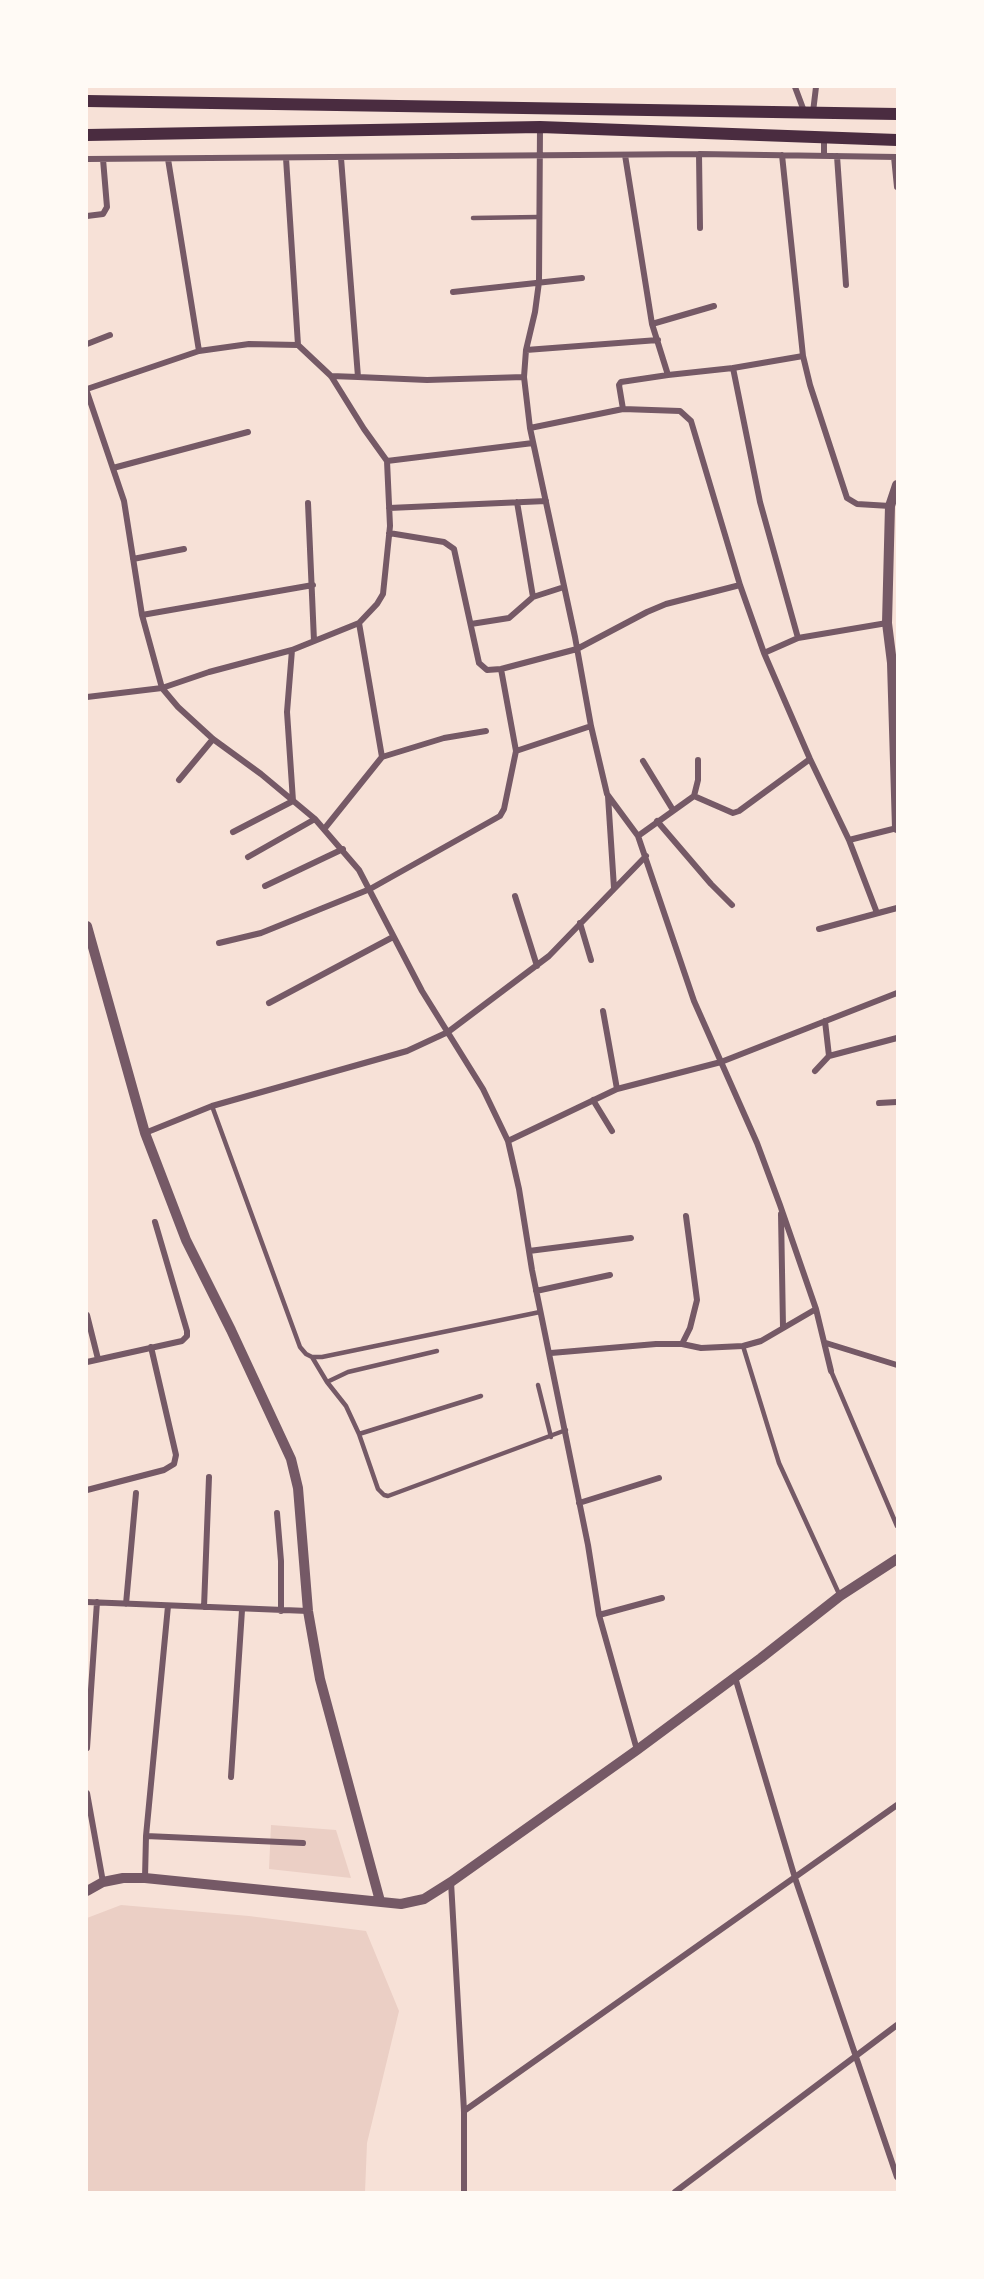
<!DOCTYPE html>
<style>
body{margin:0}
#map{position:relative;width:984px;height:2279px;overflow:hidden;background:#f7e1d7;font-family:Jost,sans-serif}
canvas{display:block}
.frame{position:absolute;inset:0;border:88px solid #fffaf5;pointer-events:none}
</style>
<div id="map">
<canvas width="984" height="2279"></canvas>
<div class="frame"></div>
</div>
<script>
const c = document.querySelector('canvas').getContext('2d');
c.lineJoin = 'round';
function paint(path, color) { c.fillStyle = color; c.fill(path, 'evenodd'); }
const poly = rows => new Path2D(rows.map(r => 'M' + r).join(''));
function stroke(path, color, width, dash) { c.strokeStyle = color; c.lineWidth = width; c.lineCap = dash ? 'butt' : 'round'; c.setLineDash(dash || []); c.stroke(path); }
const green = poly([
 [271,1825,336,1830,351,1878,269,1869],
 [121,1905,249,1916,366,1931,399,2011,367,2143,365,2192,87,2192,87,1918]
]);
const service = poly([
 [473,218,538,217],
 [212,1106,300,1347,306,1354,312,1357,322,1357,540,1312],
 [743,1346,779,1463,840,1596],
 [437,1351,348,1372,327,1382,346,1406,359,1434,378,1489,384,1495,388,1496,566,1430],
 [312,1357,327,1382],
 [831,1371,897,1526],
 [538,1385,551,1437],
 [359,1434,481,1396]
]);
const minor = poly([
 [795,87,804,111],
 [813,112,816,87],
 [540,127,539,282,535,312,526,350,524,377,530,428,575,637,591,726,607,794,638,836,694,1001,757,1143,780,1205,816,1309,831,1371],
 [824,137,824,156],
 [699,154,700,228],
 [782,155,803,356,810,385,847,498,857,504,890,506],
 [837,156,846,285],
 [894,157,897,187],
 [286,158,298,345],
 [87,159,699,154,897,157],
 [168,159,199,351],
 [87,216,103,214,107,207,103,159],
 [453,292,582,278],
 [652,324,714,306],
 [87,344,110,335],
 [526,350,658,340],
 [733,368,760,502,798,638,887,623],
 [668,375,733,368,803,356],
 [331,376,358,377,341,158],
 [358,377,427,380,524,377],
 [87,389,199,351,249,344,298,345,331,376,364,429,387,461],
 [87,392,124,501,142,615,162,688,178,707,213,739,261,774,315,819,359,870,422,991,483,1089,508,1141,519,1189,532,1270,588,1545,599,1615,637,1750],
 [623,409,619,385,621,382,668,375,652,324,625,155],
 [530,428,623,409,680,411,691,421,740,585,764,653,810,759,849,840,877,913],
 [387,461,533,443],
 [113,468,248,432],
 [308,503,314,641],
 [389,508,546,501],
 [389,533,444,542,454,549,479,663,487,670,501,669,577,649,647,612,666,604,740,585],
 [133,559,184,549],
 [533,597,564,587],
 [142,615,313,585],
 [359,623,382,757],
 [471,624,509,618,533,597,517,502],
 [764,653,798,638],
 [87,697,162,688,209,672,292,650,359,623,377,604,383,594,390,526,387,461],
 [516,751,591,726],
 [643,761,673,810],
 [179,780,213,739],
 [608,796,614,888],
 [694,796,698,780,698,760],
 [657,821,711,884,732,905],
 [325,828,382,757,444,738,486,731],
 [233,832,293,801,287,712,292,650],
 [638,836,694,796,733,813,739,811,810,759],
 [849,840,897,828],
 [248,857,315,819],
 [265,886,343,849],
 [515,896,537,966],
 [580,923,591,960],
 [819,929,897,908],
 [219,943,261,933,370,889,500,816,504,809,516,751,501,669],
 [269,1003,393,937],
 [603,1011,617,1089],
 [825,1021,829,1056],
 [815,1071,829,1056,897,1038],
 [593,1100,612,1131],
 [879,1103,897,1102],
 [145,1133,212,1106,407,1051,448,1032,549,956,646,856],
 [508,1141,617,1089,721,1062,897,993],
 [781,1214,783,1327],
 [529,1251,631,1238],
 [536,1291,610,1275],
 [87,1315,98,1359],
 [826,1343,897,1365],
 [682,1344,701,1348,743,1346,761,1341,816,1309],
 [551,1353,656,1344,682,1344,690,1328,697,1300,686,1216],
 [87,1362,182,1341,187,1336,187,1331,155,1222],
 [87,1490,164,1470,174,1464,176,1455,151,1347],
 [579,1503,659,1478],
 [277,1513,281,1561,281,1611],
 [87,1602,308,1611],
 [126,1604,136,1493],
 [204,1607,209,1477],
 [599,1615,662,1598],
 [735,1677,795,1878,897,2177],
 [87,1748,97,1602],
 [231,1777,242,1610],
 [87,1793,103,1882],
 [146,1836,303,1843],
 [145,1878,146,1836,168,1606],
 [451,1882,464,2111,464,2192],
 [464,2111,897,1805],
 [675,2192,897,2025]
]);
const tertiary = poly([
 [897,485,890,506,887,623,892,663,897,828],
 [87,926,145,1133,186,1240,231,1330,291,1459,298,1488,308,1611,320,1679,380,1901],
 [87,1891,103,1882,123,1878,145,1878,401,1904,424,1899,451,1882,637,1750,761,1658,840,1596,897,1559]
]);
const secondary = poly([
 [87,101,897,114],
 [87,135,540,127,897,140]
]);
paint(green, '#ebcfc5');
stroke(service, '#755966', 4.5);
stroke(minor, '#755966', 6);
stroke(tertiary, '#755966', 10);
stroke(secondary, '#4a2c40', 12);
</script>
